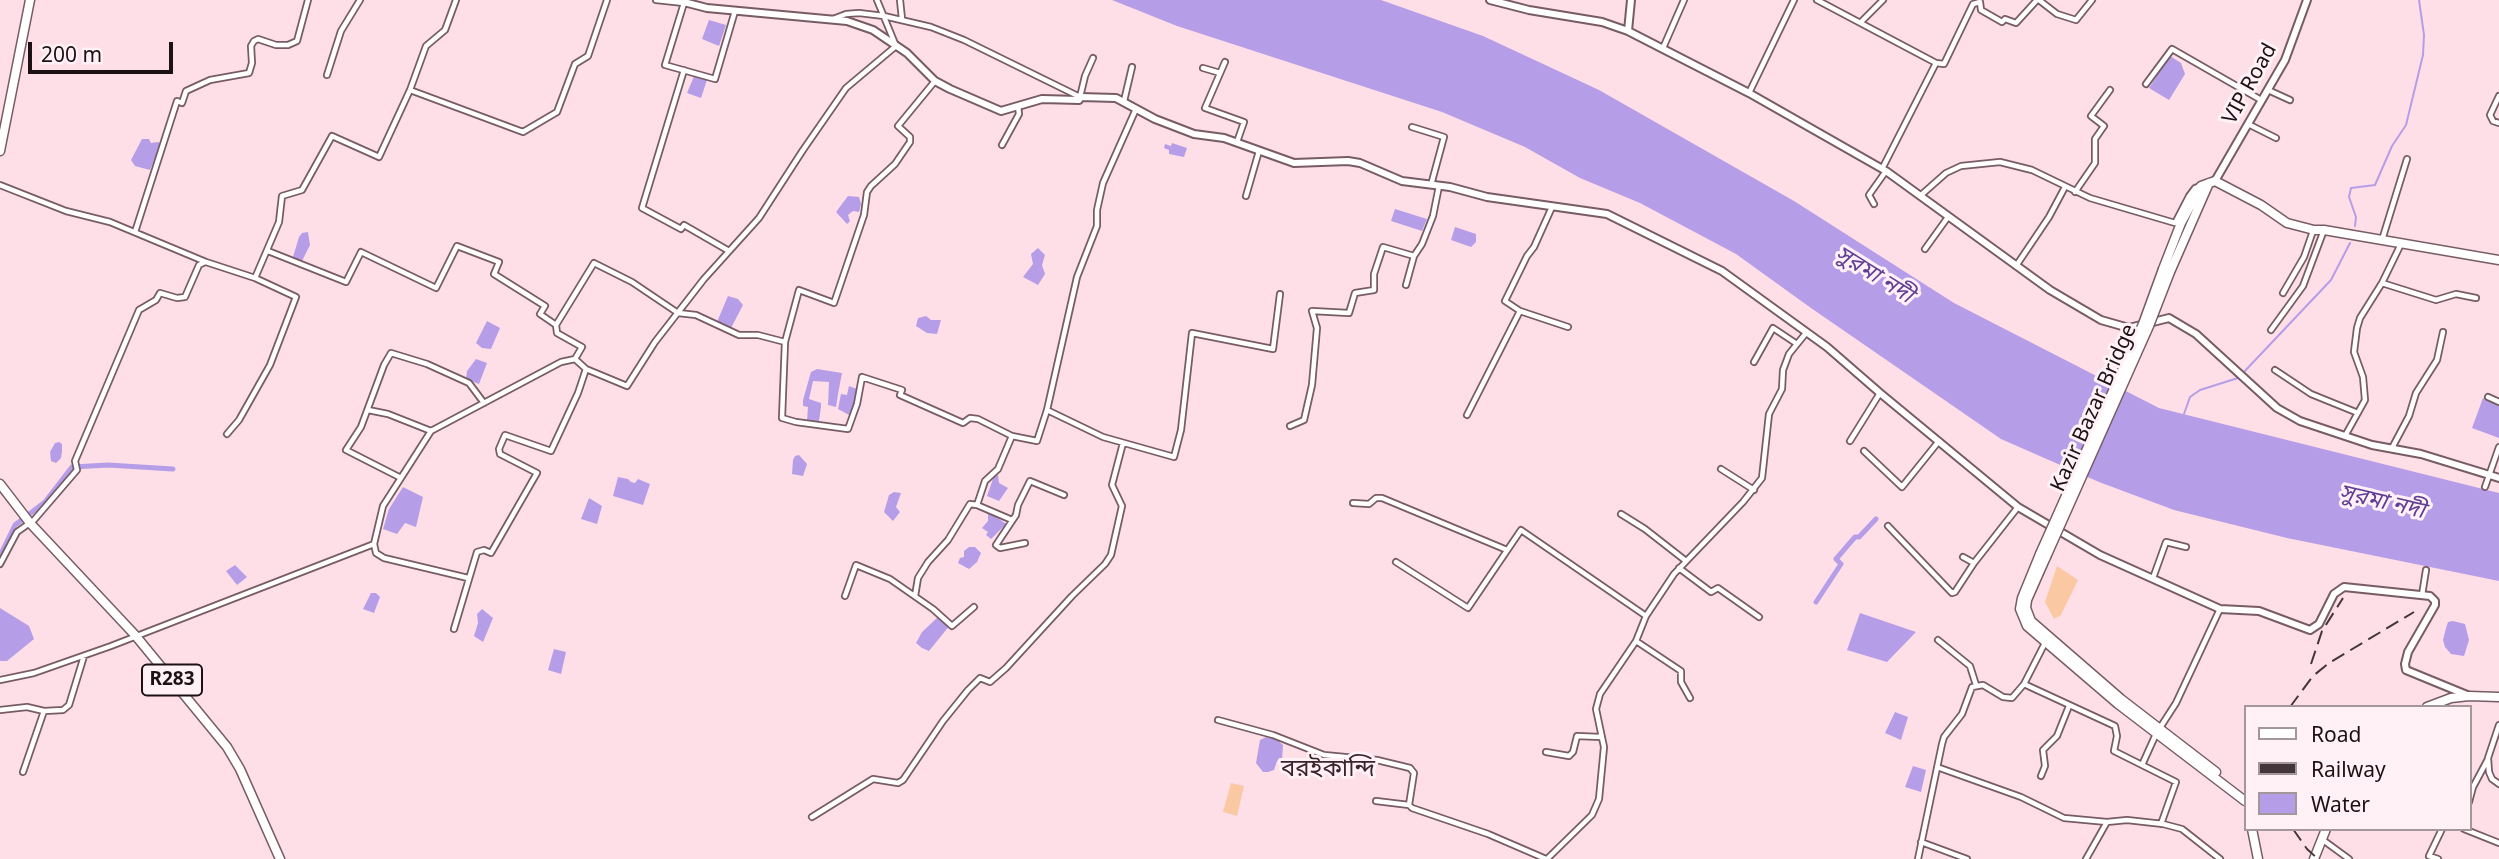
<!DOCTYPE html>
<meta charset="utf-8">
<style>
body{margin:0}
#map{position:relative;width:2499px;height:859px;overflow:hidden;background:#fedfe7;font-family:"Noto Sans",sans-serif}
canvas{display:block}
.legend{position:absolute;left:2244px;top:705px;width:228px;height:126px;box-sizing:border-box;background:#fff1f5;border:2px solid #a4979b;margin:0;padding:9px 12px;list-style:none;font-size:21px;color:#1c1114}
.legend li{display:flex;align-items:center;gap:14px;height:35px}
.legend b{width:35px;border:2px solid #a4979b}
.scale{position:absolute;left:28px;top:42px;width:145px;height:32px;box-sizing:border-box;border:4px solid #1c1114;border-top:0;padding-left:9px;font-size:21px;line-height:24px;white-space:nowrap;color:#1c1114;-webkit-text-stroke:5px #fff1f5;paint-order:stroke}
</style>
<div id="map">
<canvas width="2499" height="859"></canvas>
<ul class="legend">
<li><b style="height:9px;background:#fff"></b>Road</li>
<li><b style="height:9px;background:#433539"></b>Railway</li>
<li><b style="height:19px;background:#b69de8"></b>Water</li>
</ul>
<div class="scale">200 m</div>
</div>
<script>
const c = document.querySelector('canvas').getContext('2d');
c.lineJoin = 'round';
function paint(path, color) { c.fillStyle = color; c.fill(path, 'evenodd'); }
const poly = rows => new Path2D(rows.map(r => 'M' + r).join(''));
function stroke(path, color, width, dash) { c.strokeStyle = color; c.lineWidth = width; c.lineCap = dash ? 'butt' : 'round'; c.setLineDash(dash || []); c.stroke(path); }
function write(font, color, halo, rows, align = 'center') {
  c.font = font + ' "Noto Sans","Noto Sans Bengali",sans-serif'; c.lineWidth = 6; c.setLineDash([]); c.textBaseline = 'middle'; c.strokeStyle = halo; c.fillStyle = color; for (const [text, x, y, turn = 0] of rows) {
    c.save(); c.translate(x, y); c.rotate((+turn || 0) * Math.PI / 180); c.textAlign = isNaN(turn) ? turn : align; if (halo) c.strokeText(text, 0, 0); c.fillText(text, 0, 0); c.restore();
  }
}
const green = poly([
 [2057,566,2078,580,2061,615,2054,619,2045,602],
 [1231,783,1244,786,1237,816,1223,812]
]);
const water = poly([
 [1112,0,1381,0,1483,36,1599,90,1794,201,1954,303,2159,408,2499,493,2499,581,2287,538,2174,510,2099,482,2001,439,1811,308,1736,254,1640,203,1580,178,1525,147,1442,112,1177,26],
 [709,20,726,25,719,46,702,39],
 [2170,56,2181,63,2185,74,2169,100,2149,88],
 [695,74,708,77,701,98,687,93],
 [142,139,149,139,151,143,158,142,161,144,150,170,135,166,131,160],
 [1172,143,1187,148,1184,157,1169,154,1169,150,1164,148,1165,144,1171,146],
 [848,196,859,197,861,204,859,212,853,211,848,215,850,221,847,224,836,212],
 [1395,209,1427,219,1422,231,1391,221],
 [1455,227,1476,234,1476,242,1471,247,1451,240],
 [308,232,310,245,302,261,293,257,299,237,302,233],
 [1038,248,1045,255,1042,265,1045,274,1038,285,1023,277,1033,264,1031,254],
 [728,296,738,299,743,305,731,328,717,322],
 [926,316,931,320,941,320,937,334,927,333,916,326,918,318],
 [487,321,500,328,491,349,482,348,476,343],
 [476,359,487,363,479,384,466,379,467,371],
 [817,369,842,373,838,394,836,407,828,405,829,382,813,381,809,399,821,403,821,407,819,421,807,421,808,407,803,406,803,400,811,372],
 [849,386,857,389,851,416,838,409,841,394,847,395],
 [2483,398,2499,404,2499,438,2472,428],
 [59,442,62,444,62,451,61,458,56,463,51,461,50,452,55,443],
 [799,455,807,464,803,476,792,474,793,460,795,456],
 [998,475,999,483,1008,488,999,501,987,496,994,476],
 [618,477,628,479,631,482,635,483,638,479,650,484,643,505,613,496],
 [403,487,423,497,416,527,405,523,397,534,383,529,389,509],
 [894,492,901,493,896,507,900,512,893,521,884,512,889,495],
 [589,498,602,506,597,524,581,519],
 [991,513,1006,524,991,539,986,535,988,532,982,528,988,521,988,514],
 [969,547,975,547,981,553,977,562,969,569,958,563,960,558,964,557,964,551],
 [235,565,247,577,237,585,226,571],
 [371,593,376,593,380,597,374,613,363,609],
 [0,608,29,626,34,639,7,661,0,661],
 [482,609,493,618,483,642,474,636,478,623,477,614],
 [1860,613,1916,632,1887,662,1847,650],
 [938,617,950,625,929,651,922,648,916,643,922,632],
 [2453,621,2465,624,2469,640,2464,656,2451,654,2445,647,2443,640,2446,628,2448,622],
 [554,649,566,652,561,674,548,670],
 [1895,712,1908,717,1901,740,1885,733],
 [1266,737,1275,738,1283,745,1282,760,1277,761,1274,770,1268,772,1263,772,1256,763,1260,740],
 [1913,766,1926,770,1921,792,1905,787]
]);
const stream = poly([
 [2355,226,2356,217,2349,197,2351,188,2375,185,2392,146,2406,125,2423,55,2424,35,2419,0],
 [2242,374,2331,280,2350,243],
 [2184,414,2190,397,2200,390,2238,378]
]);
const canal = poly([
 [0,556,15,525,45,502,72,467,108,465,173,469],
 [1816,602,1841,564,1836,559,1855,537,1859,537,1876,519]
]);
const minor = poly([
 [656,0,684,3,665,65,715,79,735,11],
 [900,0,902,19],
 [1817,0,1936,63,1944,64,1973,4,1980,2,1981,10,2002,22,2005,19,2016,23,2037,0],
 [2039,0,2057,14,2076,20,2092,0],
 [833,19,846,14,859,13,884,16,931,27,964,40,1080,97,1085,76,1093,58],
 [1861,22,1883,0],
 [1663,48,1684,0],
 [1225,62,1205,108,1244,122,1237,142],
 [1203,68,1220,73],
 [684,70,642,208,681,229,684,225,729,251],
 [327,75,341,31,360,0],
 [935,81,898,126,910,137,910,142,895,164,871,186,867,192,864,215,834,303,799,290,785,342,782,418,796,422,848,429,857,404,862,377,902,390,900,395,963,423,970,418,978,419,1012,436,1037,441,1047,410,1077,277,1097,226,1097,210,1103,183,1136,109],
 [2146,84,2172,49,2261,100],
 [410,90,523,132,557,112,575,64,588,56,607,0],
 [2268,90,2290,100],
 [1749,93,1794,0],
 [2499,96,2490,115,2493,121,2499,123],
 [1124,101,1132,67],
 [2248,124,2276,138],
 [1412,127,1444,137,1431,185],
 [1002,145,1019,114,1018,106],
 [1882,169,1936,63],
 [0,185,66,211,110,222,206,262,255,278,296,297,270,365,239,420,227,434],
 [2075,192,2095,163,2095,139,2104,126,2091,116,2110,90],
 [1246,196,1259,151],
 [1920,196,1946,173,1961,166,2000,162,2032,170,2090,198,2175,223,2189,196,2195,188,2200,186],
 [1874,204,1869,195,1886,171],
 [1552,207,1534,247,1527,256,1505,301,1520,311,1568,327],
 [135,232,177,101,182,103,186,91,210,80,249,73,252,63,251,46,254,41,258,39,276,45,288,45,297,41,308,0],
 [2382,240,2407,159],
 [1925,249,1948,217],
 [268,251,346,282,361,252,436,288,457,246,499,262,494,274,545,306,540,314,556,325,557,333,582,347,575,359],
 [2016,266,2049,217,2065,187],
 [255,278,279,222,282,196,302,190,332,136,379,157,410,90,426,46,445,30,456,0],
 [2382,283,2436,300,2456,294,2476,298],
 [1406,285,1414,256],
 [2283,293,2304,257,2313,231],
 [556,325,594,263,632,282,678,313,696,315,739,335,758,335,785,342],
 [2271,330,2303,286,2324,230],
 [1754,362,1773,328,1797,344],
 [2275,370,2311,394,2358,413],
 [2488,397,2499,402],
 [368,410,388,414,431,431],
 [1047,410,1103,437,1174,457,1181,430,1192,333,1273,349,1280,294],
 [1467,415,1520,311],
 [1290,426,1304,420,1312,385,1317,328,1312,311,1349,313,1355,293,1374,290,1374,274,1383,247,1414,256,1422,244,1433,216,1439,186],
 [2345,436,2365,400,2363,377,2354,352,2357,328,2360,318,2382,283,2401,244],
 [1850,441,1880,393],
 [2392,448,2409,416,2416,393,2437,360,2443,332],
 [1864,451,1902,487,1939,441],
 [1721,469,1754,490],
 [401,478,346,450,361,427,384,365,391,353,427,364,469,383,484,403],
 [2485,487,2499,447],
 [1353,503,1369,504,1376,498,1382,498,1507,550],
 [977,505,1012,520],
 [1621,514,1645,529,1686,561],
 [1888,526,1952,593,1955,592,1974,563,2018,507],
 [1025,543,1000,548,996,545,1016,515,1018,505,1030,481,1064,495],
 [1963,557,1974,563],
 [1396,562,1468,608,1521,530,1646,616],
 [0,564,17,532,34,520,77,470,75,461,139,310,156,300,160,293,177,298,185,297,199,265,205,262],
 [1679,568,1711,592,1718,588,1759,617],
 [468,578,384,558,376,553,374,544,383,506,431,431,561,362,575,359,586,369,627,386,655,342,704,279,759,218,803,150,846,88,896,46,877,0],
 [2153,578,2166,542,2186,547],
 [2422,595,2426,570],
 [845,596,856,565,890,579,933,609,952,626,974,607],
 [915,596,918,578,928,562,948,540,970,504,977,505,985,481,998,469,1012,436],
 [454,629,477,552,484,550,491,553,537,473,500,454,499,449,505,435,551,451,578,393,586,369],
 [1938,640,1970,666,1976,685],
 [1636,641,1681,671,1681,682,1690,698],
 [0,680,34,673,111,646,374,544],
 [2024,684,2115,726,2117,736,2114,751,2142,765,2156,734,2176,703,2220,609],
 [0,710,27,707,44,711,63,710,69,705,84,656],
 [1218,720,1273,735,1324,755,1377,760,1410,768,1414,773,1409,805,1412,808,1488,834,1546,859],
 [2499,725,2488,758,2489,772,2492,779,2499,784],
 [1546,752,1569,756,1573,752,1577,736,1601,737],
 [2142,765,2176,782,2161,824],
 [1937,767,2021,797,2064,818,2107,822,2086,859],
 [23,772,44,711],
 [2041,776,2045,766,2043,750,2057,736,2069,706],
 [1376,801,1409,805],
 [2469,802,2473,787,2488,759],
 [812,817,873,779,898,783,903,780,943,721,968,690,980,678,990,682,1006,668,1072,596,1105,564,1111,555,1122,506,1112,485,1123,443],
 [2107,822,2127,820,2163,824,2182,829,2220,859],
 [2464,829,2499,843],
 [2323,840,2349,859],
 [1921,842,1967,859],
 [1547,859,1592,815,1599,799,1604,747,1596,709,1600,694,1636,641,1646,616,1674,574,1743,502,1762,478,1769,414,1782,389,1783,370,1789,354,1806,333],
 [1918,859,1942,744,1944,737,1962,714,1972,687,1983,685,2003,697,2012,698,2024,684,2046,641],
 [2438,859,2429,856,2442,829]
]);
const tertiary = poly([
 [676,0,707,8,847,21,873,30,907,53,935,81,950,89,1001,111,1042,99,1079,100,1080,97,1116,98,1155,119,1194,134,1224,138,1294,163,1348,161,1360,163,1402,181,1450,187,1487,197,1607,214,1722,271,1827,347,1880,393,2018,507,2100,555,2220,609,2259,611,2310,630,2319,624,2334,594,2344,587,2430,596,2435,601,2435,605,2408,652,2405,664,2406,670,2467,695],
 [1490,0,1529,10,1602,22,1628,31],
 [1631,0,1628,31,1749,93,1886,171,2050,290,2101,320,2129,328,2169,318,2196,334,2277,408,2300,421,2372,445,2421,454,2499,478],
 [2215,181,2285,60,2307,0]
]);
const primary = poly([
 [0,151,30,0],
 [2163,269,2181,223,2201,186,2215,181,2261,205,2287,223,2314,230,2324,230,2499,260],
 [2170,272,2209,183],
 [0,484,30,523,135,635,227,747,240,769,280,859],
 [2040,554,2022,598,2020,609,2027,626,2118,704,2245,801],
 [2046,557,2027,600,2026,608,2031,621,2121,699,2216,772],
 [2252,829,2258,859]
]);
const trunk = poly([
 [2427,707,2451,698,2469,696,2499,697],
 [2314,859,2326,829]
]);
const rail = poly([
 [2311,664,2322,631,2343,598],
 [2290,707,2313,676,2329,663,2414,612],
 [2293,829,2307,849,2318,859]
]);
const primaryBridge = poly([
 [2040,554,2143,324,2163,269],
 [2046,557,2149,326,2170,272]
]);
const shields = [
 [172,680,60]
];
const shieldNames = [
 ["R283",172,680]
];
const streetNames = [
 ["VIP Road",2250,84,-61],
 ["Kazir Bazar Bridge",2094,408,-66]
];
const waterNames = [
 ["সুরমা নদী",1874,275,32],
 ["সুরমা নদী",2382,502,13]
];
const quarterNames = [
 ["বরইকান্দি",1328,769]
];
paint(green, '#fac9a3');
paint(water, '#b69de8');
stroke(stream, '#b69de8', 2);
stroke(canal, '#b69de8', 5);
stroke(minor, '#775c64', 8);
stroke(tertiary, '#775c64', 10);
stroke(primary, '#775c64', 11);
stroke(trunk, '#775c64', 11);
stroke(minor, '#fff', 4.5);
stroke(tertiary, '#fff', 6);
stroke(primary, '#fff', 8);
stroke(trunk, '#fff', 8);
stroke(rail, '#433539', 2, [14, 7]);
stroke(primaryBridge, '#775c64', 11, []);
stroke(primaryBridge, '#fff', 8);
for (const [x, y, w] of shields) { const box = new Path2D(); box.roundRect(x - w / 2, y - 15.5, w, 31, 5); c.fillStyle = '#fff1f5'; c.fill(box); stroke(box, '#1c1114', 2); }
write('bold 19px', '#1c1114', null, shieldNames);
write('21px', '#1c1114', '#fff1f5', streetNames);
write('italic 23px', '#603d94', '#fff1f5', waterNames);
write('24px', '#3b242b', '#fff1f5', quarterNames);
</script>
